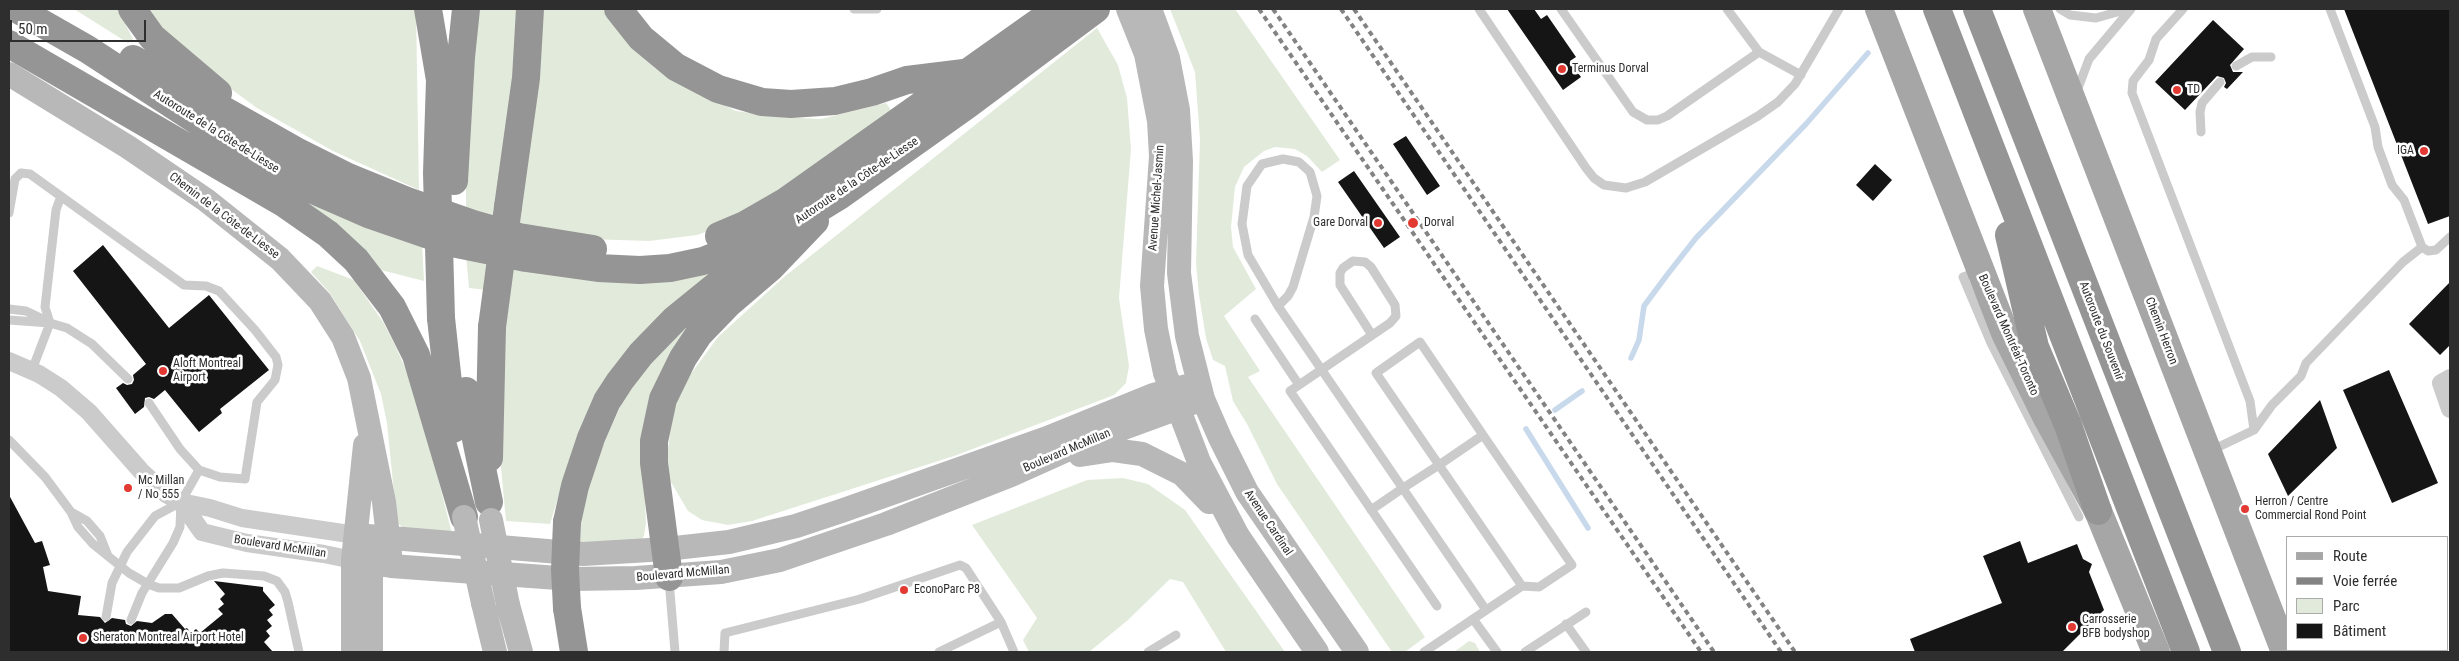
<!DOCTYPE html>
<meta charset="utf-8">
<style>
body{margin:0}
#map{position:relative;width:2459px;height:661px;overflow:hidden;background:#fff;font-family:"Roboto Condensed",sans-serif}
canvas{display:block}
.frame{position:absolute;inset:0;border:10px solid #2e2e2e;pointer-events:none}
.legend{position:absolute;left:2286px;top:536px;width:162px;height:115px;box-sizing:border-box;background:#fff;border:1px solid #ababab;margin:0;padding:6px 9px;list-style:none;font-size:15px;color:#2e2e2e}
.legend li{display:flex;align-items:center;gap:10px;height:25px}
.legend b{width:25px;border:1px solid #ababab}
.scale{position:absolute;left:10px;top:20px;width:136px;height:22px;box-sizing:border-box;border:2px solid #2e2e2e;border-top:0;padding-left:6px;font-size:15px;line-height:18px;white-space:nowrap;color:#2e2e2e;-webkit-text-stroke:4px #fff;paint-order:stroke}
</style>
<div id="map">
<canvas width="2459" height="661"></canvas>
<div class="frame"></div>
<ul class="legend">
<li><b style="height:6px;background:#a6a6a6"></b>Route</li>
<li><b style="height:6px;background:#838383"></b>Voie ferrée</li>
<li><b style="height:14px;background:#e2ebdb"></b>Parc</li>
<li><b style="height:14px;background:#151515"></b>Bâtiment</li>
</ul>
<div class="scale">50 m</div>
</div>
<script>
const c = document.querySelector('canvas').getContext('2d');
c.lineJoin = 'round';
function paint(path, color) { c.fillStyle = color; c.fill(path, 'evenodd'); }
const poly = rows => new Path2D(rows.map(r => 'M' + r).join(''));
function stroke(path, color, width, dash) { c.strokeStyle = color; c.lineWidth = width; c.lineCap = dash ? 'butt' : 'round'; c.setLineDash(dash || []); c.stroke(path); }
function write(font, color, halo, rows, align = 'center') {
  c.font = font + ' "Roboto Condensed",sans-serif'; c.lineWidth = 5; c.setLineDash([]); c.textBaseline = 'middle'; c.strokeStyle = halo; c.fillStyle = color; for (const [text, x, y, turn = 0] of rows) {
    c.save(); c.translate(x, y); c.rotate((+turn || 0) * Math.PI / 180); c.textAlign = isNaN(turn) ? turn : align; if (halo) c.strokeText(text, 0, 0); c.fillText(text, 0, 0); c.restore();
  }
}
const green = poly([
 [74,9,118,9,133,39,128,43],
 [143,9,416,9,419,190,333,151,257,108,197,64],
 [477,9,521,9,497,222,466,211,466,153],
 [538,9,606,9,622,34,655,68,697,92,736,111,781,117,821,119,886,103,891,110,732,223,697,235,649,241,587,239,517,226],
 [1170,9,1235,9,1340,160,1322,172,1307,156,1295,149,1275,147,1264,151,1244,167,1235,187,1231,227,1233,247,1256,289,1224,316,1260,371,1248,377,1425,637,1405,652,1392,652,1277,484,1247,424,1233,401,1225,366,1213,360,1206,338,1199,295,1196,263,1200,139,1195,72],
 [1097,28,1118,65,1127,98,1131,149,1119,298,1129,366,1126,383,1114,395,957,455,752,521,728,525,702,520,688,511,668,477,668,449,673,411,682,386,718,337,784,277],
 [305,196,422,243,424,281,377,269,303,201],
 [466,256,491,261,487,290,469,288],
 [317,266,354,280,383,322,396,347,410,379,427,434,452,534,403,527,397,523,387,423,381,394,360,341,329,292,311,272],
 [509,266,708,271,713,278,592,407,576,439,550,524,506,521,498,436],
 [682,325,688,332,643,456,646,523,644,536,638,544,577,547,585,499,599,455,623,400,637,378],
 [1123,478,1148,484,1185,510,1285,652,1226,652,1183,582,1170,579,1128,620,1089,652,1029,652,1023,640,1037,618,972,525,1087,480],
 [1469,641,1475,643,1480,652,1454,652]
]);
const stream = poly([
 [1631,358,1639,340,1644,306,1667,275,1696,238,1806,124,1868,53],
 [1555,410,1582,391],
 [1526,429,1588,528]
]);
const building = poly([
 [1507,9,1534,9,1541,19,1547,15,1576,57,1570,61,1581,77,1563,90],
 [2344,9,2450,9,2450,216,2428,224],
 [2213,20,2244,49,2230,65,2233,72,2243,72,2227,89,2224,87,2226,83,2224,78,2217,76,2185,110,2155,82],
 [1406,136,1440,186,1427,195,1393,144],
 [1875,164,1892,180,1873,201,1856,185],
 [1354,171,1400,237,1384,248,1338,182],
 [103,245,169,328,209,295,269,370,220,409,222,413,199,432,165,390,154,399,149,397,145,398,144,407,135,414,116,388,123,383,127,385,132,384,134,380,133,375,146,364,73,271],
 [2450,282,2450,345,2440,355,2409,324],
 [2389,370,2438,483,2392,503,2343,390],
 [2320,400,2337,448,2288,496,2268,454],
 [9,495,35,543,42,541,50,565,43,567,48,591,81,596,78,615,100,617,105,623,112,618,125,620,126,624,131,626,137,621,152,623,165,614,172,614,185,629,187,628,191,633,196,629,200,633,223,614,218,609,224,604,220,599,225,594,214,581,263,587,263,591,275,605,269,610,273,615,267,620,272,626,266,631,270,636,264,642,273,652,9,652],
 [2020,541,2028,563,2077,544,2083,559,2092,564,2089,572,2104,610,2062,652,1915,652,1910,639,2002,603,1983,556]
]);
const lane = poly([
 [854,9,877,9],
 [1479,9,1586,168,1594,178,1604,185,1626,188,1645,182,1758,116,1778,102,1795,84,1839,9],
 [1561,9,1633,112,1647,120,1658,120,1667,116,1759,52],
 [1727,9,1759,52,1801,75],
 [2060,9,2070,15,2096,18,2128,9],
 [2183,9,2156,39,2149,60,2133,81,2132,93,2250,401,2254,430],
 [2330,9,2375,127,2378,147,2392,185,2404,200,2422,247,2428,251,2436,250,2450,237],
 [2236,66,2252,57,2271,57],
 [2077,91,2089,59,2131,9],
 [2201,132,2200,112,2202,103,2220,82],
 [9,213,15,179,21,173,30,174,184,285,206,286,219,291,255,330,276,357,278,365,275,380,257,402,245,479,220,477,199,470,180,449,149,403],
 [1977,272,1963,277,1991,343,2079,517],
 [1278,306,1288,296,1293,287,1314,217,1317,196,1310,172,1299,162,1283,159,1262,164,1247,186,1242,224,1248,255,1278,306,1486,610],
 [9,309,26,311,47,321],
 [1255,319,1299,385,1290,391,1437,606],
 [9,320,50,323,67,328,92,344,128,379],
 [32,370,50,323,45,307,56,210,61,196],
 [1299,385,1390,323,1396,316,1395,305,1371,267,1365,262,1353,261,1343,268,1340,273,1340,285,1372,335],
 [1483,435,1572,565,1539,587,1522,586],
 [9,440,45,477,71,512,78,527,93,544,129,573,148,584,159,588,179,588,208,576,223,573,264,576,277,581,285,592,288,602,299,652],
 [2210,451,2254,430,2272,405,2301,376,2306,363,2403,262,2422,247],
 [1371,510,1403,488,1439,465,1483,435,1420,342,1376,373,1439,465,1522,586,1424,652],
 [71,512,87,521,100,536,108,556],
 [669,580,675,652],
 [106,617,112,583,127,552,155,516,181,502],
 [1473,619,1497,652],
 [131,620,142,593,173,543,180,527,181,502,199,470],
 [1566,624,1586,652],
 [724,652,725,633,860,599,960,565,966,568,1001,622,1014,652],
 [939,652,1001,622],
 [1148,652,1176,635],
 [1525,652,1586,612]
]);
const street = poly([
 [9,361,39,374,61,388,89,412,141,471,166,494,181,502,210,508,242,518,356,535],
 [2450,378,2441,383,2450,409],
 [181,502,202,532,247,543,324,554,353,560]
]);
const secondary = poly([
 [1128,9,1146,54,1159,121,1161,156,1152,286,1156,329,1165,373,1199,462,1238,536,1317,652],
 [1150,9,1168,58,1178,110,1181,161,1179,273,1187,336,1203,399,1220,438,1247,492,1357,652],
 [9,74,128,147,206,200,280,259,320,301,343,337,359,378,384,502,390,554],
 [1080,455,1113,450,1142,454,1182,474,1209,502],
 [356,535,583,554,666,549,729,542,796,526,844,510,1047,438,1153,395,1198,383],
 [353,560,391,566,572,579,636,578,721,572,780,560,886,524,1011,475,1080,444,1203,399],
 [483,603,495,652],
 [508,605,521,652],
 [353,652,353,560,365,445],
 [371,652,371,549]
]);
const primary = poly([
 [1879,9,2005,333,2046,416,2098,511,2156,652],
 [2037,9,2285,652]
]);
const highway = poly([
 [17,9,87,49,259,161,313,190,368,214,452,243,526,258,598,268,640,270,670,268,703,261,785,229,839,196,967,105,1096,9],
 [132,9,152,37,218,93],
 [428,9,440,80],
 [618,9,641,38,676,67,718,89,762,102,791,104,835,101,872,92,907,80,964,73],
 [1937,9,2186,652],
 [1977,9,2227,652],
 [9,44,285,204,328,234,356,260,392,307,416,355,464,517],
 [133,59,296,151,348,177,407,201,473,224,519,237,593,249],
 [454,181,461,57,466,9],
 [508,207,526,78,530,9],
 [2009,235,2035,347,2068,425,2098,511],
 [719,236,745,225,785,202,1057,9],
 [441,318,453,429],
 [466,391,489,502],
 [489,458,492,327],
 [567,522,575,486,591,438,607,401,620,381,641,354,675,319,765,246],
 [669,577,654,463,654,441,663,399,683,358,699,334,729,303,771,267,815,221],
 [567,608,574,652]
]);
const rail = poly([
 [1259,9,1701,652],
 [1273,9,1714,652],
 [1341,9,1781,652],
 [1354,9,1795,652]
]);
const secondaryBridge = poly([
 [464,517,483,603],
 [491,520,508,605]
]);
const highwayBridge = poly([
 [440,80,437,173,441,318],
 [492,327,508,207],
 [567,608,565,570,567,522]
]);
const markers = [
 [1562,69,5,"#e23932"],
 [2177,90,5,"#e23932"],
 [2424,151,5,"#e23932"],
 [1378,223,5,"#e23932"],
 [1413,223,6,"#e23932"],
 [163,371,5,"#e23932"],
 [128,488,5,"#e23932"],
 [2245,509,5,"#e23932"],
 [904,590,5,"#e23932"],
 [2072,627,5,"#e23932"],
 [83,638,5,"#e23932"]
];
const poiNames = [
 ["Terminus Dorval",1572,69],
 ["TD",2187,90],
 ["IGA",2414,151,"right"],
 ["Gare Dorval",1368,223,"right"],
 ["Dorval",1424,223],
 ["Aloft Montreal",173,364],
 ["Airport",173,378],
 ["Mc Millan",138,481],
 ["/ No 555",138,495],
 ["Herron / Centre",2255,502],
 ["Commercial Rond Point",2255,516],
 ["EconoParc P8",914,590],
 ["Carrosserie",2082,620],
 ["BFB bodyshop",2082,634],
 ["Sheraton Montreal Airport Hotel",93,638]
];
const streetNames = [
 ["Autoroute de la Côte-de-Liesse",216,132,32],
 ["Autoroute de la Côte-de-Liesse",857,181,-34],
 ["Avenue Michel-Jasmin",1157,198,-86],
 ["Chemin de la Côte-de-Liesse",224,216,37],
 ["Autoroute du Souvenir",2101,331,69],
 ["Chemin Herron",2161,331,69],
 ["Boulevard Montréal-Toronto",2008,335,66],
 ["Boulevard McMillan",1067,451,-23],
 ["Avenue Cardinal",1268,523,56],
 ["Boulevard McMillan",280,547,9],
 ["Boulevard McMillan",683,574,-5]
];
paint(green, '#e2ebdb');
stroke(stream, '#c8d9eb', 5.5);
paint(building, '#151515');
stroke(lane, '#cbcbcb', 9);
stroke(street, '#cbcbcb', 18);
stroke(secondary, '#b8b8b8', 24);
stroke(primary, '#a6a6a6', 28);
stroke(highway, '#959595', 28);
stroke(rail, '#838383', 4, [5, 4]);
stroke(secondaryBridge, '#b8b8b8', 24);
stroke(highwayBridge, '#959595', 28);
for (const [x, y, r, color] of markers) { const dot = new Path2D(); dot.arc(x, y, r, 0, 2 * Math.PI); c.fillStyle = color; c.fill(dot); stroke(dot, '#fff', 2); }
write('12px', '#2e2e2e', '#fff', poiNames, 'left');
write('12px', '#2e2e2e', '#fff', streetNames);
</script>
